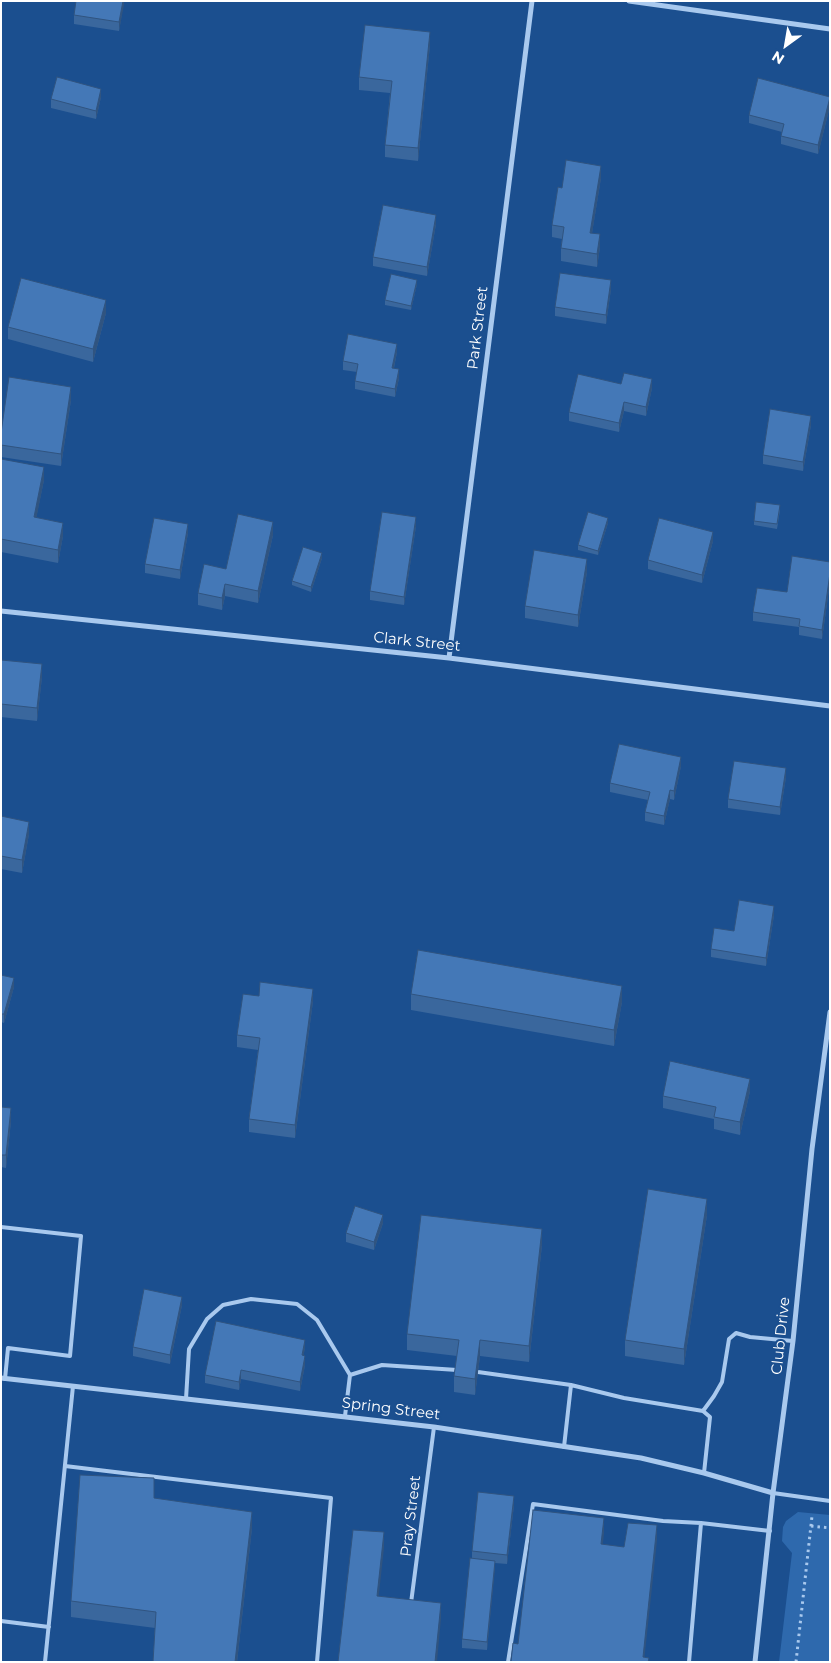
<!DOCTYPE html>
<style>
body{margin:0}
#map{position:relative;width:831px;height:1663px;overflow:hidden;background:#1b4f8f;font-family:Montserrat,sans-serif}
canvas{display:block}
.frame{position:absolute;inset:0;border:2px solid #fff;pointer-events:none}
.north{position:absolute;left:761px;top:20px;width:50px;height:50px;-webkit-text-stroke:4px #1b4f8f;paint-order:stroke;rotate:212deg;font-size:14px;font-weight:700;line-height:20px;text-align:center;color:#fff}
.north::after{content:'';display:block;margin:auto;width:18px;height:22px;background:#fff;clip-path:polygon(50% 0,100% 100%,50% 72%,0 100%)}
</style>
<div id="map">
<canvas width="831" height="1663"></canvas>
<div class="frame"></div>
<div class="north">N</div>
</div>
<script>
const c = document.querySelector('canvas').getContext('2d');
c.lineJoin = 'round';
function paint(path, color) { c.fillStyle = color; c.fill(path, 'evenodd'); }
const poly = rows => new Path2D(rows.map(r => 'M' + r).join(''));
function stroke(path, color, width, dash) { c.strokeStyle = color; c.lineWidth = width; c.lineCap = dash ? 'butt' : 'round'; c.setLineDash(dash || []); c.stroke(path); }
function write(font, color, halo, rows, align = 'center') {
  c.font = font + ' Montserrat,sans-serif'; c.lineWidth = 4; c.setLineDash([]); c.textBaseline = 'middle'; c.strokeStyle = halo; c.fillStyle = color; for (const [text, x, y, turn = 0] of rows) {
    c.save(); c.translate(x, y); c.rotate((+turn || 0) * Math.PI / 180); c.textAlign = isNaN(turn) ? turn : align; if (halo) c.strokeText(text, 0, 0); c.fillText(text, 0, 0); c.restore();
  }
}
const green = poly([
 [798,1512,830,1515,830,1662,779,1662,792,1553,782,1541,783,1527,786,1521]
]);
const path = poly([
 [811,1526,830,1528],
 [796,1662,812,1516]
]);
const service = poly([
 [1,1227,81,1236,70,1356,8,1348,5,1379],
 [478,1372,571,1385,564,1447],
 [350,1375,382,1365,457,1370],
 [571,1385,624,1398,703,1411,710,1417,704,1473],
 [186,1399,189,1349,207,1319,223,1305,251,1299,297,1304,317,1320,350,1375,345,1416],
 [703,1411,714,1396,722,1382,729,1339,736,1333,750,1337,793,1341],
 [65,1466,331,1498,317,1662],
 [773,1493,830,1501],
 [411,1603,434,1427],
 [1,1621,49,1627],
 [45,1662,73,1386],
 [508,1662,533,1504,663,1521,701,1523],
 [689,1662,701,1523,770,1531]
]);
const minor = poly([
 [629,1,830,29],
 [1,611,449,658,830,706],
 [449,658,532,1],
 [1,1378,434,1427,641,1458,704,1473,773,1493],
 [755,1662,773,1493,793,1341,812,1149,830,1012]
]);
const wall = poly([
 [124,1,119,31,74,24,74,15],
 [430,45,418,161,385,157,385,145,390,93,359,90,359,77],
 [101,97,96,119,51,108,51,99],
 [830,97,830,106,818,154,781,144,781,136,782,132,749,123,749,115],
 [601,178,592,233,600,247,597,267,561,261,561,248,562,239,552,237,552,225,562,188],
 [436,224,427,276,373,266,373,257],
 [417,284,411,310,385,305,385,300],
 [611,289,606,324,555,316,555,307],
 [106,313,93,362,8,339,8,327],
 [397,352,394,368,399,378,395,397,355,389,355,381,357,372,343,370,343,361],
 [621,384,652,388,646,416,624,411,619,432,569,421,569,412],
 [71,400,61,466,1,457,1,433],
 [811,425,803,471,763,464,763,455],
 [1,459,44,480,36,518,63,536,58,563,1,552],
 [780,510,777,529,754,525,754,521],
 [608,523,598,555,578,550,578,545],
 [416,526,404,605,370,600,370,591],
 [188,533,180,579,145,573,145,564],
 [273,535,258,603,225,596,222,610,198,605,198,593,226,569],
 [713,541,702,583,648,569,648,560],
 [322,558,311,592,292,585,292,581],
 [830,562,830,582,822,639,799,635,799,627,753,621,753,612,787,592],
 [587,572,578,627,525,618,525,606],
 [1,660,42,677,37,721,1,717],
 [681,766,674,800,670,799,664,825,645,821,645,812,648,800,610,792,610,783],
 [786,777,780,815,728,808,728,799],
 [1,816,29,834,22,873,1,869],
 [774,915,766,966,711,957,711,949,734,931],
 [1,975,14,987,4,1023,1,1022],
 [411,994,622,1002,614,1046,411,1010],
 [259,996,313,1001,295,1138,249,1132,249,1119,258,1050,237,1047,237,1035],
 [750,1091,740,1135,714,1129,714,1119,663,1108,663,1096],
 [1,1107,11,1121,6,1168,1,1167],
 [707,1215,684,1365,625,1356,625,1340],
 [383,1223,374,1250,346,1242,346,1233],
 [542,1245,529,1362,480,1356,475,1395,454,1392,454,1376,457,1356,407,1350,407,1334],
 [182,1305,170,1364,133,1356,133,1347],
 [305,1348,303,1356,305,1365,300,1391,241,1379,239,1390,205,1383,205,1375],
 [154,1498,252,1528,237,1662,153,1662,155,1628,71,1617,71,1601],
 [514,1505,507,1564,495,1563,487,1650,462,1648,462,1639,472,1558,472,1551]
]);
const shadedWall = poly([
 [123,1,124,1,124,5,119,31,119,22],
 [430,32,430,45,418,161,418,148],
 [101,89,101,97,96,119,96,111],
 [830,97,830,106,818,154,818,145],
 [601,166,601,178,590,246,590,233],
 [436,215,436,224,427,276,427,267],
 [600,234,600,247,597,267,597,254],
 [417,280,417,284,411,310,411,306],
 [611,280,611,289,606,324,606,315],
 [106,300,106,313,93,362,93,349],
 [397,344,397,352,392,377,392,368],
 [399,369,399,378,395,397,395,389],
 [652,379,652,388,646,416,646,407],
 [71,387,71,400,61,466,61,454],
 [624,402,624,411,619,432,619,423],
 [811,416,811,425,803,471,803,462],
 [44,467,44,480,34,530,34,517],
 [416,517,416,526,404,605,404,597],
 [608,518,608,523,598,555,598,551],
 [273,522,273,535,258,603,258,591],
 [63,523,63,536,58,563,58,550],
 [188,524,188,533,180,579,180,570],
 [713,532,713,541,702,583,702,575],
 [322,553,322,558,311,592,311,587],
 [587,559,587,572,578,627,578,615],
 [830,573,830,582,822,639,822,630],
 [225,584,225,596,222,610,222,598],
 [42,664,42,677,37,721,37,708],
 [681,757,681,766,674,800,674,791],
 [786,768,786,777,780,815,780,807],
 [670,790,670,799,664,825,664,816],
 [29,822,29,834,22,873,22,860],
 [774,906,774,915,766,966,766,958],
 [14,978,14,987,4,1023,4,1014],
 [622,986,622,1002,614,1046,614,1030],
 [313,989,313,1001,295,1138,295,1125],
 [750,1079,750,1091,740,1135,740,1122],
 [11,1108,11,1121,6,1168,6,1155],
 [707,1199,707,1215,684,1365,684,1349],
 [383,1215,383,1223,374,1250,374,1242],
 [542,1229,542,1245,529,1362,529,1346],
 [182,1297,182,1305,170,1364,170,1355],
 [305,1340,305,1348,302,1364,302,1355],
 [480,1340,480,1356,475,1395,475,1379],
 [305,1356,305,1365,300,1391,300,1382],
 [241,1370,241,1379,239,1390,239,1382],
 [514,1496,514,1505,507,1564,507,1555],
 [252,1512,252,1528,237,1662,235,1662],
 [604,1518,604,1534,601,1560,601,1544],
 [657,1525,657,1541,644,1662,643,1657],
 [384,1532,384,1548,377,1612,377,1596],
 [495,1561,495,1569,487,1650,487,1642],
 [441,1603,441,1619,437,1662,435,1662]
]);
const building = poly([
 [76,1,123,1,119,22,74,15,76,1],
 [365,25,430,32,418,148,385,145,392,81,359,77,365,25],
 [57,77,101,89,96,111,51,99,57,77],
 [758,78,830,97,818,145,781,136,784,124,749,115,758,78],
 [566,160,601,166,590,233,600,234,597,254,561,248,564,227,552,225,558,187,562,188,566,160],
 [383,205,436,215,427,267,373,257,383,205],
 [560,273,611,280,606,315,555,307,560,273],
 [391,274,417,280,411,306,385,300,391,274],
 [21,278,106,300,93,349,8,327,21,278],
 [348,334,397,344,392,368,399,369,395,389,355,381,358,364,343,361,348,334],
 [624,373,652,379,646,407,624,402,619,423,569,412,578,374,621,384,624,373],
 [9,377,71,387,61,454,1,445,1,433,9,377],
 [770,409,811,416,803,462,763,455,770,409],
 [1,459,44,467,34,517,63,523,58,550,1,539,1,459],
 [756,502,780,505,777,524,754,521,756,502],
 [382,512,416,517,404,597,370,591,382,512],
 [588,512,608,518,598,551,578,545,588,512],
 [238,514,273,522,258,591,225,584,222,598,198,593,204,564,226,569,238,514],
 [154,518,188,524,180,570,145,564,154,518],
 [659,518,713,532,702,575,648,560,659,518],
 [303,547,322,553,311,587,292,581,303,547],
 [534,550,587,559,578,615,525,606,534,550],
 [792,556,830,562,830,573,822,630,799,626,800,619,753,612,757,588,787,592,792,556],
 [1,660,42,664,37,708,1,704,1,660],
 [619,744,681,757,674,791,670,790,664,816,645,812,650,792,610,783,619,744],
 [734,761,786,768,780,807,728,799,734,761],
 [1,816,29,822,22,860,1,856,1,816],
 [739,900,774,906,766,958,711,949,714,928,734,931,739,900],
 [418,950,622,986,614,1030,411,994,418,950],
 [1,975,14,978,4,1014,1,1014,1,975],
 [260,982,313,989,295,1125,249,1119,260,1038,237,1035,243,994,259,996,260,982],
 [670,1061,750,1079,740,1122,714,1117,716,1107,663,1096,670,1061],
 [1,1107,11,1108,6,1155,1,1155,1,1107],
 [648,1189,707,1199,684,1349,625,1340,648,1189],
 [355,1206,383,1215,374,1242,346,1233,355,1206],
 [421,1215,542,1229,529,1346,480,1340,475,1379,454,1376,459,1340,407,1334,421,1215],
 [144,1289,182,1297,170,1355,133,1347,144,1289],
 [216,1321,305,1340,302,1355,305,1356,300,1382,241,1370,239,1382,205,1375,216,1321],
 [80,1475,154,1478,154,1498,252,1512,235,1662,153,1662,156,1612,71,1601,80,1475],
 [478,1492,514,1496,507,1555,472,1551,478,1492],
 [533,1510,604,1518,601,1544,624,1547,628,1523,657,1525,643,1657,649,1658,648,1662,511,1662,513,1643,518,1644,533,1510],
 [353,1530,384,1532,377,1596,441,1603,435,1662,338,1662,353,1530],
 [470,1558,495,1561,487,1642,462,1639,470,1558]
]);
const streetNames = [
 ["Park Street",478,328,-83],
 ["Clark Street",417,642,6],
 ["Club Drive",781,1336,-84],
 ["Spring Street",391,1409,7],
 ["Pray Street",411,1516,-83]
];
paint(green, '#2e69ad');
stroke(path, '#a9c9ee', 3, [2.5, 4]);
stroke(service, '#a9c9ee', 4);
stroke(minor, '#a9c9ee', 5);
paint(wall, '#3a679d');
paint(shadedWall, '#305480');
paint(building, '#4478b7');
stroke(building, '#305480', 1);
write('15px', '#fff', '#1b4f8f', streetNames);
</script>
